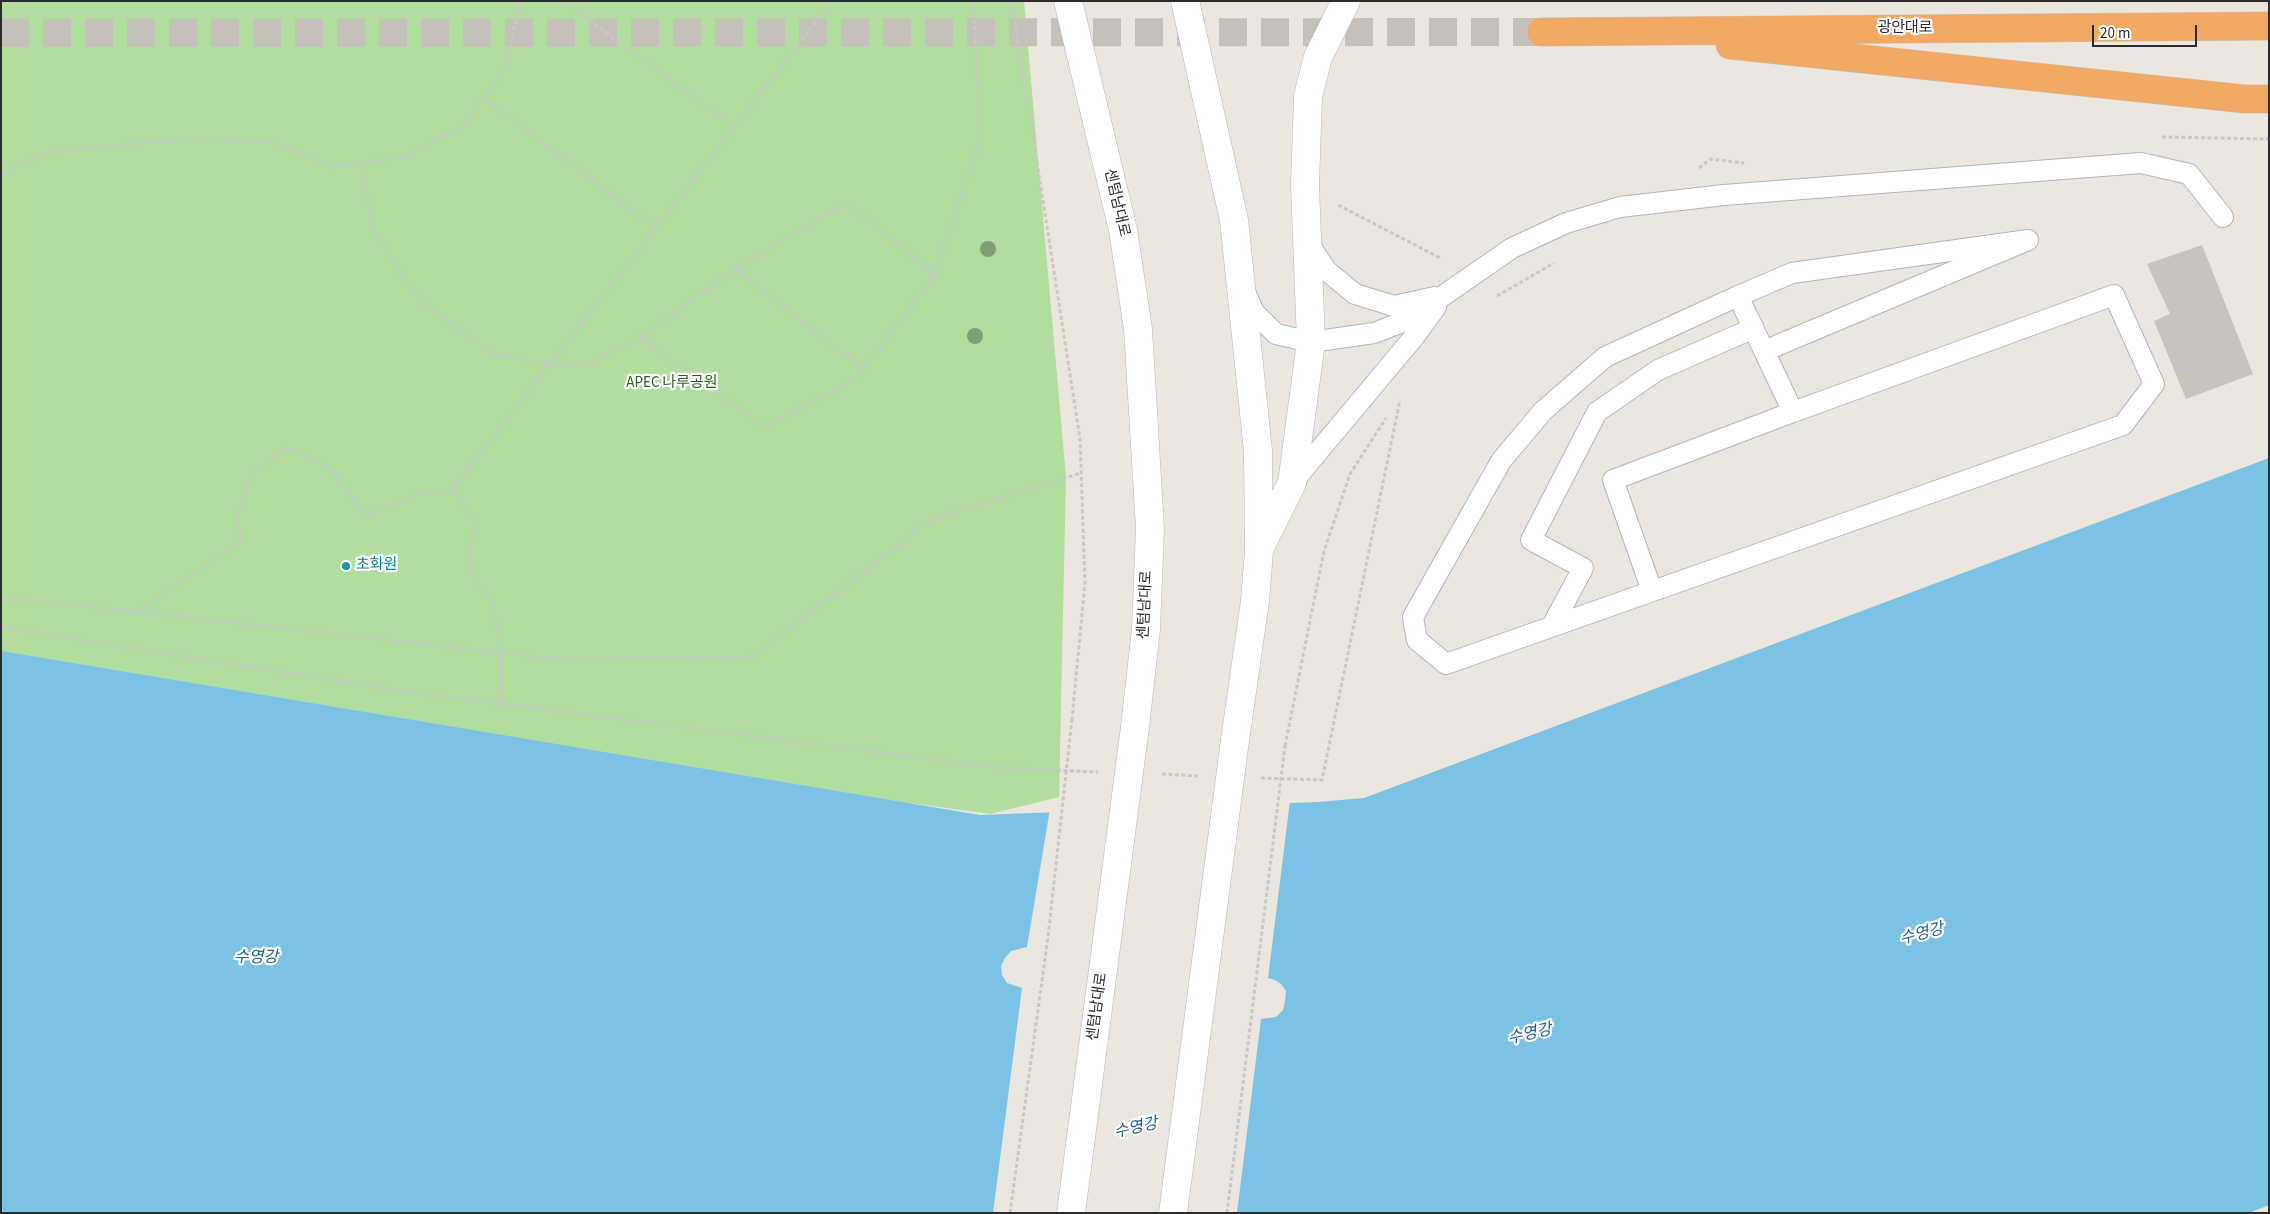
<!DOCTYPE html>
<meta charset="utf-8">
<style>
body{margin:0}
#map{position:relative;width:2270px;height:1214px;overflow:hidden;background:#ece7de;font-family:"Source Sans 3",sans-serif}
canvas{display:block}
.frame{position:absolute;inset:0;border:2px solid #2b2b2b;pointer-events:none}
.scale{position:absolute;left:2092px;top:25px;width:105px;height:22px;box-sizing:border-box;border:2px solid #2b2b2b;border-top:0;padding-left:6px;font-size:15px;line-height:18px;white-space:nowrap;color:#2b2b2b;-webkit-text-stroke:4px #fff;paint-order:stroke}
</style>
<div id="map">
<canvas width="2270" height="1214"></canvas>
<div class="frame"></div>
<div class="scale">20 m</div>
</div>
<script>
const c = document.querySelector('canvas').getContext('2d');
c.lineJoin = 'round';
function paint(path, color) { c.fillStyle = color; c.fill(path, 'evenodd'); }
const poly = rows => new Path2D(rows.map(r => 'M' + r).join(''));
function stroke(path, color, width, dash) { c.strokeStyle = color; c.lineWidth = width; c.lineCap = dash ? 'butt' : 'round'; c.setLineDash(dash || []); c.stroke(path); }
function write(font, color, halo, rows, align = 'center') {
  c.font = font + ' "Source Sans 3","Noto Sans KR",sans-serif'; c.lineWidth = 4.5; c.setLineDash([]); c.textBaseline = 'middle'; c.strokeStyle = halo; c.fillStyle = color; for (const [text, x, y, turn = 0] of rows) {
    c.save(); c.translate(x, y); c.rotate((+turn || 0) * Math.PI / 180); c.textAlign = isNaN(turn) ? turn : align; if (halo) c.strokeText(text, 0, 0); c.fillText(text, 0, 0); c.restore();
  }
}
const green = poly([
 [1,1,1024,1,1066,477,1059,797,990,814,1,679]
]);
const water = poly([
 [2269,458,2269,1205,2249,1213,1,1213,1,651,980,815,1318,802,1364,798]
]);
const pier = poly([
 [1290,801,1268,978,1275,980,1281,984,1286,991,1285,1001,1283,1010,1276,1017,1261,1019,1237,1213,993,1213,1022,988,1007,983,1002,975,1001,966,1005,958,1011,951,1027,947,1050,809]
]);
const building = poly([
 [2202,245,2253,374,2186,399,2154,321,2170,314,2147,264]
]);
const highwayTunnel = poly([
 [1,33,1541,32]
]);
const path = poly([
 [564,1,734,127],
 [1012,1,1080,439,1085,583,1072,719],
 [483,98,656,228],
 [2162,137,2269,139],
 [361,163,373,229,418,299,491,353,549,365,588,364,640,337],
 [1699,168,1710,159,1744,163],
 [1,173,49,152,182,139,273,141,331,167,405,157,464,125,505,68,521,1],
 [1338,205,1442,259],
 [734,269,863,368],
 [935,275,847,202,734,269,640,337,765,427,853,381,935,275,981,135,973,1],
 [1497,296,1554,263],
 [452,490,477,521,469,551,473,576,494,605,501,653,502,705],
 [1,598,102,608,555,659,750,658,933,518,1081,473],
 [136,612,241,542,237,514,253,473,285,448,326,465,365,515,418,494,452,490,832,1],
 [1,627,400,691,1000,768,1098,772],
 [1285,746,1324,551,1350,474,1386,418],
 [1162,774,1198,776],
 [1261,778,1322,780,1400,400]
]);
const lane = poly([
 [1307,241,1327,271,1355,294,1394,306,1435,297],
 [1245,292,1254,312,1276,334,1311,342,1374,333,1408,320,1512,248,1566,223,1620,207,1724,195,2141,163,2189,174,2223,217],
 [2114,295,2154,384,2123,425,1446,664,1417,640,1413,617,1501,461,1543,411,1605,357,1738,296,1793,412,2114,295],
 [1738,296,1792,273,2028,240,1764,351],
 [1292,483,1414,337,1436,307],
 [1652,591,1613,480,1793,412],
 [1552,626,1583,568,1531,540,1597,412,1658,370,1754,328]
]);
const secondary = poly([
 [1068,1,1123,230,1138,329,1150,528,1146,629,1135,727],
 [1185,1,1234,220,1258,451,1259,551,1255,601,1235,740],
 [1260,547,1292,483,1311,342,1305,185,1308,96,1318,57,1346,1]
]);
const highway = poly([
 [1541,32,2269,26],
 [1730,45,2245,99,2269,99]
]);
const pathBridge = poly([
 [1010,1213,1048,937,1072,719],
 [1227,1213,1285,746]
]);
const secondaryBridge = poly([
 [1071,1213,1135,727],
 [1173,1213,1235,740]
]);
const trees = [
 [988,249],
 [975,336]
];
const markers = [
 [346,566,5,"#0f9aa8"]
];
const streetNames = [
 ["광안대로",1905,29],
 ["센텀남대로",1116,203,77],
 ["센텀남대로",1146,605,-87],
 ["센텀남대로",1098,1007,-82]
];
const parkNames = [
 ["APEC 나루공원",672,384]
];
const cultureNames = [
 ["초화원",356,566]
];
const waterNames = [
 ["수영강",1922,935,-15],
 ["수영강",256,958],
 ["수영강",1530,1035,-13],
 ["수영강",1136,1129,-13]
];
paint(green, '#b1de9f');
paint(water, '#7ac3e5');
paint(pier, '#ece7de');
paint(building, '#c7c3be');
stroke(highwayTunnel, '#c5c1ba', 28, [28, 14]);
stroke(lane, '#b2b4bd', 22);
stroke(secondary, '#b2b4bd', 29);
stroke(highway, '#c8c8c8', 29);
stroke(path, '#c8c8c8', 3, [4, 2.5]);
stroke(lane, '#fff', 20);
stroke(secondary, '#fff', 28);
stroke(highway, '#f1a964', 28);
stroke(secondaryBridge, '#b2b4bd', 29, []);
stroke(pathBridge, '#c8c8c8', 3, [4, 2.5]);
stroke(secondaryBridge, '#fff', 28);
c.fillStyle = '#819e76';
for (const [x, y] of trees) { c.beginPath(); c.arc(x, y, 8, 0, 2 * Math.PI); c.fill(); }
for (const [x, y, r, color] of markers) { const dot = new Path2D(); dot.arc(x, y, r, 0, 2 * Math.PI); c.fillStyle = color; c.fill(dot); stroke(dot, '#fff', 2); }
write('15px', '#2b2b2b', '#fff', streetNames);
write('15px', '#2a6320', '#fff', parkNames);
write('15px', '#0d838f', '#fff', cultureNames, 'left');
write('italic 16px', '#186192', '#fff', waterNames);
</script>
